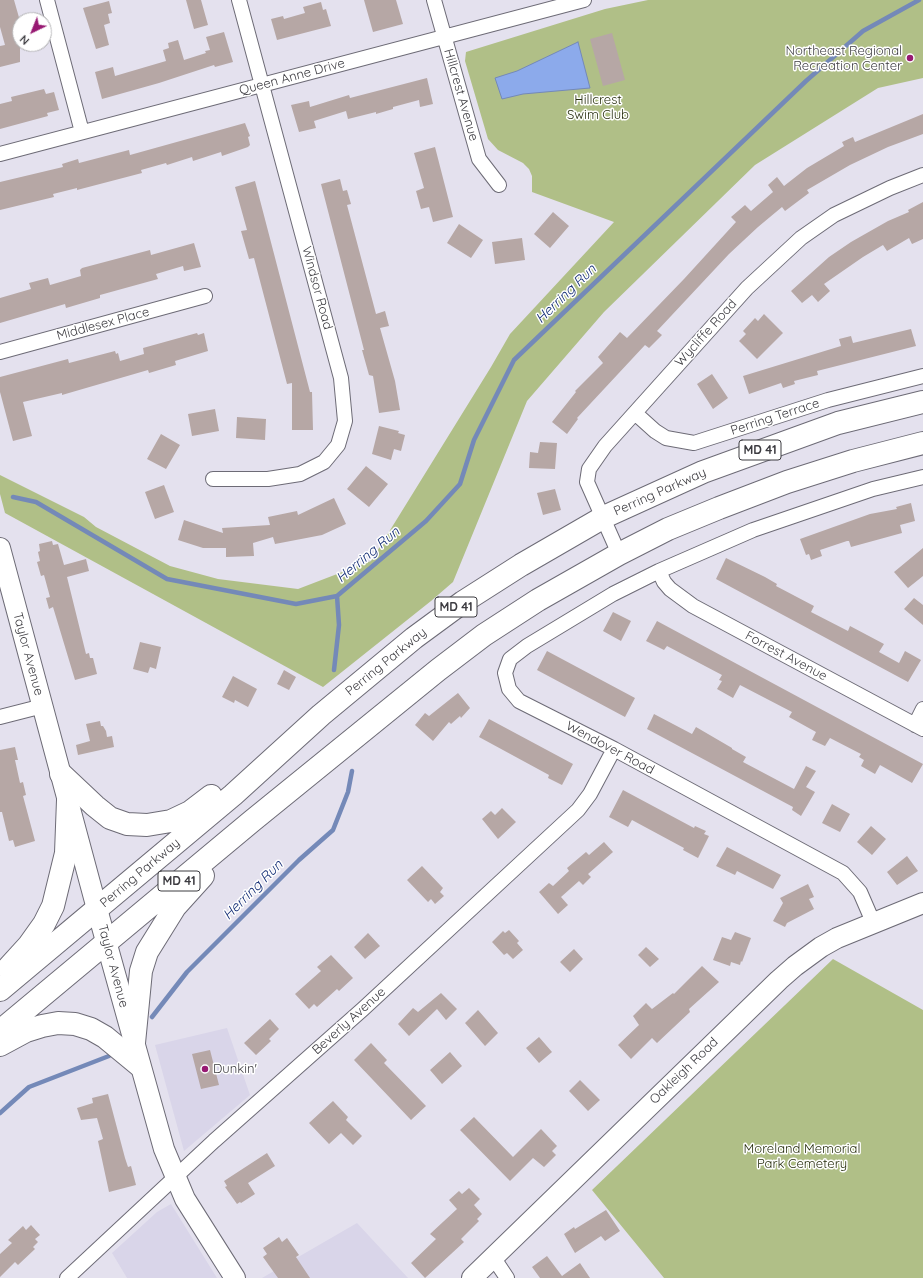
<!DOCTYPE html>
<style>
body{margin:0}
#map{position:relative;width:923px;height:1278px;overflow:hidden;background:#e4e1ee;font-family:Quicksand,sans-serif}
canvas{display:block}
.north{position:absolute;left:12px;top:12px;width:40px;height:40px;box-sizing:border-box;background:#fff;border:1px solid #b1b1b3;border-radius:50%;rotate:223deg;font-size:11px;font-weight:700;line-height:16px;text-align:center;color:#3d3c41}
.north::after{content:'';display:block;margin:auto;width:14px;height:18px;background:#971972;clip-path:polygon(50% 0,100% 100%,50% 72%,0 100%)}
</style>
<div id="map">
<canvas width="923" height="1278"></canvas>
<div class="north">N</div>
</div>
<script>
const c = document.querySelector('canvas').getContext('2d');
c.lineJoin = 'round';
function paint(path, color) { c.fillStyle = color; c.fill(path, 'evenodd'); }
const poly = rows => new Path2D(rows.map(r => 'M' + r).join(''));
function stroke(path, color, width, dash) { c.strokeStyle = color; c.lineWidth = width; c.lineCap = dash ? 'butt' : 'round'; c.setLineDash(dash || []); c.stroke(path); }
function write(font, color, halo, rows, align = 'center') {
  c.font = font + ' Quicksand,sans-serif'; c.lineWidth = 3; c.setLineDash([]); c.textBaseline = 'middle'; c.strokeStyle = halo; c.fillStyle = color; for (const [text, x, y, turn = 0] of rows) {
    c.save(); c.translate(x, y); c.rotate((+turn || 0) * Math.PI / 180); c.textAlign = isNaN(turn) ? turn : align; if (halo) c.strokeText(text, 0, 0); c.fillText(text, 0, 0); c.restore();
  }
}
const built = poly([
 [227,1028,250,1095,184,1151,155,1045],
 [171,1204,217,1278,127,1278,112,1253,157,1212],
 [357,1223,408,1278,262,1278]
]);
const green = poly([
 [648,0,923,0,923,78,878,88,755,165,604,312,527,401,453,582,431,601,323,687,5,513,0,494,0,475,84,517,96,527,170,566,218,579,298,589,371,561,491,367,510,334,614,222,532,192,532,176,529,169,523,163,498,150,488,139,465,61,466,52,605,9],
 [833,959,923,1010,923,1278,664,1278,592,1190]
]);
const water = poly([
 [578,42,590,88,523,94,502,99,495,78,517,71,578,42]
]);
const stream = poly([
 [13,497,36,502,167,579,296,604,337,596,426,521,460,484,474,440,514,360,806,81,863,31,919,0],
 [334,670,339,625,337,596],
 [152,1017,187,972,299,860,333,830,348,792,352,771],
 [0,1113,29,1087,109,1056]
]);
const building = poly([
 [0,0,14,0,20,21,20,62,0,67,0,46,5,45,0,27],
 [186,0,201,0,208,25,194,29],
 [364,0,396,0,403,24,373,32],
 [109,1,112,13,108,14,110,23,104,25,109,45,96,49,83,8],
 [321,2,323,10,326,9,331,26,277,40,271,19,283,16,284,19,305,13,303,7],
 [224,32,233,62,215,67,214,65,159,83,102,99,95,72,113,67,115,76,166,61,163,50,169,48,168,43,178,40,184,60,206,53,205,51,210,50,206,37],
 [612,33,625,80,603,86,590,39],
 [427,78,433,104,420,107,419,100,393,107,393,109,376,114,376,112,348,119,346,111,314,121,316,128,299,132,291,105,309,101,310,107,349,95,350,98],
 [44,89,46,94,54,92,59,110,47,113,48,116,0,129,0,104,12,101,11,97],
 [923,114,923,134,888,147,850,165,807,190,809,193,785,211,782,207,758,227,729,254,657,331,662,335,649,348,645,345,577,418,578,419,567,434,552,422,576,392,575,391,603,363,598,357,620,332,627,338,684,279,736,222,731,217,745,205,751,211,773,192,768,185,777,177,784,186,807,168,844,146,842,142,853,137,855,142],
 [245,123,250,136,248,137,250,145,248,147,222,156,221,152,193,161,192,157,167,165,166,163,141,170,142,173,77,190,77,188,53,194,54,197,0,210,0,182,63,167,62,164,78,159,79,163,129,150,130,155],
 [435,147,453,217,433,222,429,207,421,209,416,191,424,188,414,153],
 [340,179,343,191,347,190,351,204,347,205,376,314,385,311,389,326,380,328,395,381,400,410,379,413,373,376,369,375,362,350,364,350,321,184],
 [255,181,310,392,312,392,313,430,292,430,292,383,287,384,254,258,249,259,241,231,247,230,235,187],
 [923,202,923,239,912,244,909,238,887,251,883,245,863,257,824,284,830,291,818,302,812,295,802,303,791,291,829,257,851,242,888,221,909,212,908,210],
 [553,212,569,226,550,248,534,234],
 [459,224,483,240,471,258,447,243],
 [522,238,525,260,495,264,492,242],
 [194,243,201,267,184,271,183,266,156,274,158,279,100,295,100,298,66,308,65,304,0,323,0,298,31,289,29,283,48,278,50,285,81,276,80,270,82,268,150,250,151,255],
 [764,314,783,333,757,359,739,341,746,334,743,331,755,318,758,321],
 [911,329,916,346,817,371,818,375,794,381,795,384,783,388,781,383,749,394,743,376,841,346,839,339,851,336,853,343],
 [197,333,198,335,204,333,208,351,175,361,176,365,149,373,148,370,62,395,62,393,23,402,32,436,13,441,0,392,0,377,68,359,69,363,115,351,116,354,118,353,120,361,144,354,143,348],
 [712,374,728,398,713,409,697,384],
 [215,409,219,431,192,436,188,414],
 [237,417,266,419,265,440,236,438],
 [379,426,399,431,398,433,405,435,401,451,394,449,391,460,372,454],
 [161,434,180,445,166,469,147,459],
 [540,442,557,443,555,469,529,468,530,452,538,453],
 [366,466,388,484,369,507,347,489],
 [164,485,174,512,155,519,145,492],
 [555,489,561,510,543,515,537,493],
 [334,498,346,524,322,535,275,544,273,537,253,543,254,556,226,557,226,548,203,548,178,540,184,520,223,533,222,528,270,525,268,517,297,511,298,515],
 [911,503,915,521,900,525,902,533,851,547,849,541,847,541,820,550,822,556,811,560,809,554,806,555,800,539,870,514,897,509,896,507],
 [52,541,53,545,58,544,64,565,86,559,89,571,67,577,86,654,89,653,90,658,93,658,97,674,75,680,53,607,49,609,46,598,50,597,44,575,41,576,37,562,40,561,38,552,40,551,39,544],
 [923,548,923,576,908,588,894,572],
 [726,558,765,577,777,584,776,586,814,606,811,612,848,631,850,626,884,644,879,652,899,663,905,651,921,660,908,682,716,579],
 [914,598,923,605,923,625,904,609],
 [613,612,631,621,621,641,603,631],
 [657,621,923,764,912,783,880,765,875,774,861,766,864,760,859,757,861,754,830,738,825,746,812,740,816,732,789,717,792,712,740,685,733,698,717,689,722,681,719,680,722,675,667,646,664,650,646,641],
 [140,642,161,647,156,669,150,667,148,673,133,669],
 [547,651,635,698,625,717,537,670],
 [284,670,296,677,289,690,277,684],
 [233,676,257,689,248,707,235,700,234,703,222,697],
 [458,693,470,708,461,718,460,716,451,724,449,722,433,741,415,725,425,713,429,716],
 [654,714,692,734,696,727,732,748,732,749,746,757,743,762,794,789,806,766,816,771,806,787,815,792,801,816,792,810,793,807,647,729],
 [489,719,573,764,562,785,548,778,549,775,479,737],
 [100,721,101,726,103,726,106,731,107,737,112,736,114,747,78,755,76,745,90,741,86,724],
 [15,747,18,760,15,760,20,783,23,782,26,795,23,796,35,841,15,847,13,840,9,841,2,812,0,812,0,750],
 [623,790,694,828,695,826,706,831,704,834,709,836,698,858,683,850,684,848,632,820,628,827,609,817],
 [832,804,850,814,840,832,822,823],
 [502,808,516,822,498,839,482,819,491,811,495,815],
 [871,826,886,839,872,855,857,842],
 [604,842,613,852,588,874,591,877,583,885,579,881,561,897,568,905,558,914,539,892,549,883,553,886,569,871,567,868,586,852,589,855],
 [727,847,781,875,773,889,737,871,735,875,716,866],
 [907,856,918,871,897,885,887,872],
 [422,866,443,888,440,892,444,896,435,904,431,899,428,902,407,880],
 [808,884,814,897,809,899,814,909,787,923,785,927,773,921,783,903,780,898],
 [509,930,519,941,517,943,523,950,513,959,507,953,504,955,492,942,503,931,505,933],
 [735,932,751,938,742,962,741,961,740,965,731,962,730,966,713,960,722,937,731,940],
 [368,933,380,946,365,959,354,947],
 [646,947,659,959,650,967,638,955],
 [574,949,583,959,570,972,560,962],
 [331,955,353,978,339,991,337,989,317,1007,314,1004,309,1009,295,994,321,971,317,967],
 [702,966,719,982,689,1009,690,1012,657,1043,652,1038,631,1059,618,1045,639,1025,633,1016,646,1003,652,1009,673,993,674,994],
 [441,993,457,1009,446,1020,437,1009,409,1036,398,1024,413,1008,418,1012],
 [478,1010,498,1033,485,1046,465,1023],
 [270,1019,279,1029,269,1039,271,1041,256,1055,244,1043],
 [539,1037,552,1052,539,1063,526,1048],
 [371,1043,387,1060,384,1063,426,1106,411,1120,354,1060],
 [210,1050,219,1085,201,1089,192,1054],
 [450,1052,462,1066,442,1084,430,1070],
 [580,1080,600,1100,588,1111,569,1091],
 [108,1094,125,1158,128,1167,131,1166,136,1185,109,1192,98,1141,103,1139,97,1118,81,1120,77,1108,93,1103,92,1098],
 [333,1101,348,1117,346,1120,362,1136,353,1145,341,1133,329,1144,309,1123],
 [474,1117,513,1157,541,1129,557,1146,552,1151,556,1155,544,1167,533,1158,510,1181,460,1130],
 [267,1153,275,1166,248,1183,255,1194,241,1203,240,1202,237,1204,225,1187,227,1186,224,1181],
 [469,1188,480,1199,474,1205,482,1214,477,1219,479,1221,461,1239,464,1242,425,1278,411,1263,436,1239,430,1234,457,1209,449,1200,459,1191,462,1194],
 [606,1210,620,1231,605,1241,601,1236,575,1253,564,1234,574,1227,575,1229],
 [31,1225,40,1235,35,1239,38,1242,33,1247,35,1249,18,1265,15,1262,0,1277,0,1254,12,1243,8,1240,23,1226,26,1230],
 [279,1237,282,1242,287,1238,299,1255,296,1257,310,1278,278,1278,263,1257,267,1254,263,1248],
 [547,1256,562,1276,580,1263,590,1278,540,1278,532,1267]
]);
const street = poly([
 [47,0,82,132],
 [434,0,479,159,499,185],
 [0,154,584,0],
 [0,352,205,296],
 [635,413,655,431,666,438,694,443,828,400,923,376],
 [213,479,268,479,300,474,324,462,338,445,345,421,341,378,239,0],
 [619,554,587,482,589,469,605,446,747,288,801,238,834,215,890,188,923,175],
 [659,571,664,582,670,589,693,606,923,729],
 [0,717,43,706],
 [915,725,923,709],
 [873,922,860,892,843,873,614,749,519,701,509,689,505,673,510,659,527,646,613,594,659,571,753,530,873,489,923,477],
 [493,1257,507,1278],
 [67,1278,214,1141,363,1009,578,810,590,794,614,749]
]);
const secondary = poly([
 [0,548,97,909,164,1149,185,1199,235,1278],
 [472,1278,779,980,795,966,821,947,837,938,923,903]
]);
const primary = poly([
 [61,774,95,806,110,818,127,824,147,825,171,821,190,812,211,796],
 [8,968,29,945,44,924,53,906,66,853,68,800],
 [0,990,233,795,321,715,414,638,463,602,521,565,604,517,703,472,838,423,923,402],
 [0,1031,252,821,438,670,484,635,538,600,619,554,668,529,719,508,787,482,853,461,923,443],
 [134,1043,141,971,147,952,175,907,203,876],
 [0,1045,26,1031,42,1026,58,1023,75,1024,91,1029,105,1037,139,1065]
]);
const markers = [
 [910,58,4,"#971972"],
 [205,1069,4,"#971972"]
];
const shields = [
 [760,450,42],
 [456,607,42],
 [179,881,42]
];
const shieldNames = [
 ["MD 41",760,450],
 ["MD 41",456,607],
 ["MD 41",179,881]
];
const poiNames = [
 ["Northeast Regional",902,51],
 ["Recreation Center",902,66],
 ["Dunkin'",213,1069,"left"]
];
const streetNames = [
 ["Queen Anne Drive",292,77,-15],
 ["Hillcrest Avenue",461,95,74],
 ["Windsor Road",317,288,75],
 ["Middlesex Place",103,324,-15],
 ["Wycliffe Road",706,333,-48],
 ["Perring Terrace",775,417,-18],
 ["Perring Parkway",660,492,-24],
 ["Taylor Avenue",28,654,75],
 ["Forrest Avenue",786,656,28],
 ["Perring Parkway",386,662,-39],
 ["Wendover Road",610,748,28],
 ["Perring Parkway",140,873,-40],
 ["Taylor Avenue",113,966,75],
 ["Beverly Avenue",349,1021,-42],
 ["Oakleigh Road",684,1071,-44]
];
const parkNames = [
 ["Hillcrest",598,100],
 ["Swim Club",598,115],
 ["Moreland Memorial",802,1149],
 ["Park Cemetery",802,1164]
];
const waterNames = [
 ["Herring Run",566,294,-44],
 ["Herring Run",368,555,-40],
 ["Herring Run",253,890,-45]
];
paint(built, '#d9d5e9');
paint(green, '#b0bf87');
paint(water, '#8caaeb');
stroke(water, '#7489b8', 1);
stroke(stream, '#7489b8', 4.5);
paint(building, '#b6a7a5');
stroke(street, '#6d6b76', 16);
stroke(secondary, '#6d6b76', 22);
stroke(primary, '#6d6b76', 24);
stroke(street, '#fff', 14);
stroke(secondary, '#fff', 20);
stroke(primary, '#fff', 22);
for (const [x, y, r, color] of markers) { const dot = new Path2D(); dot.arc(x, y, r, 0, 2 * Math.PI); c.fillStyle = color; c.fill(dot); stroke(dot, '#fff', 1.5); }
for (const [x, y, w] of shields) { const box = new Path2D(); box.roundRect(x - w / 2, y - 10, w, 20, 3); c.fillStyle = '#fff'; c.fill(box); stroke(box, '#3d3c41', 1); }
write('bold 12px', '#3d3c41', null, shieldNames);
write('13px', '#3d3c41', '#fff', poiNames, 'right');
write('13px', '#3d3c41', '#fff', streetNames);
write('13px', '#262d0d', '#fff', parkNames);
write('italic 14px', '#122c75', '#fff', waterNames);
</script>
